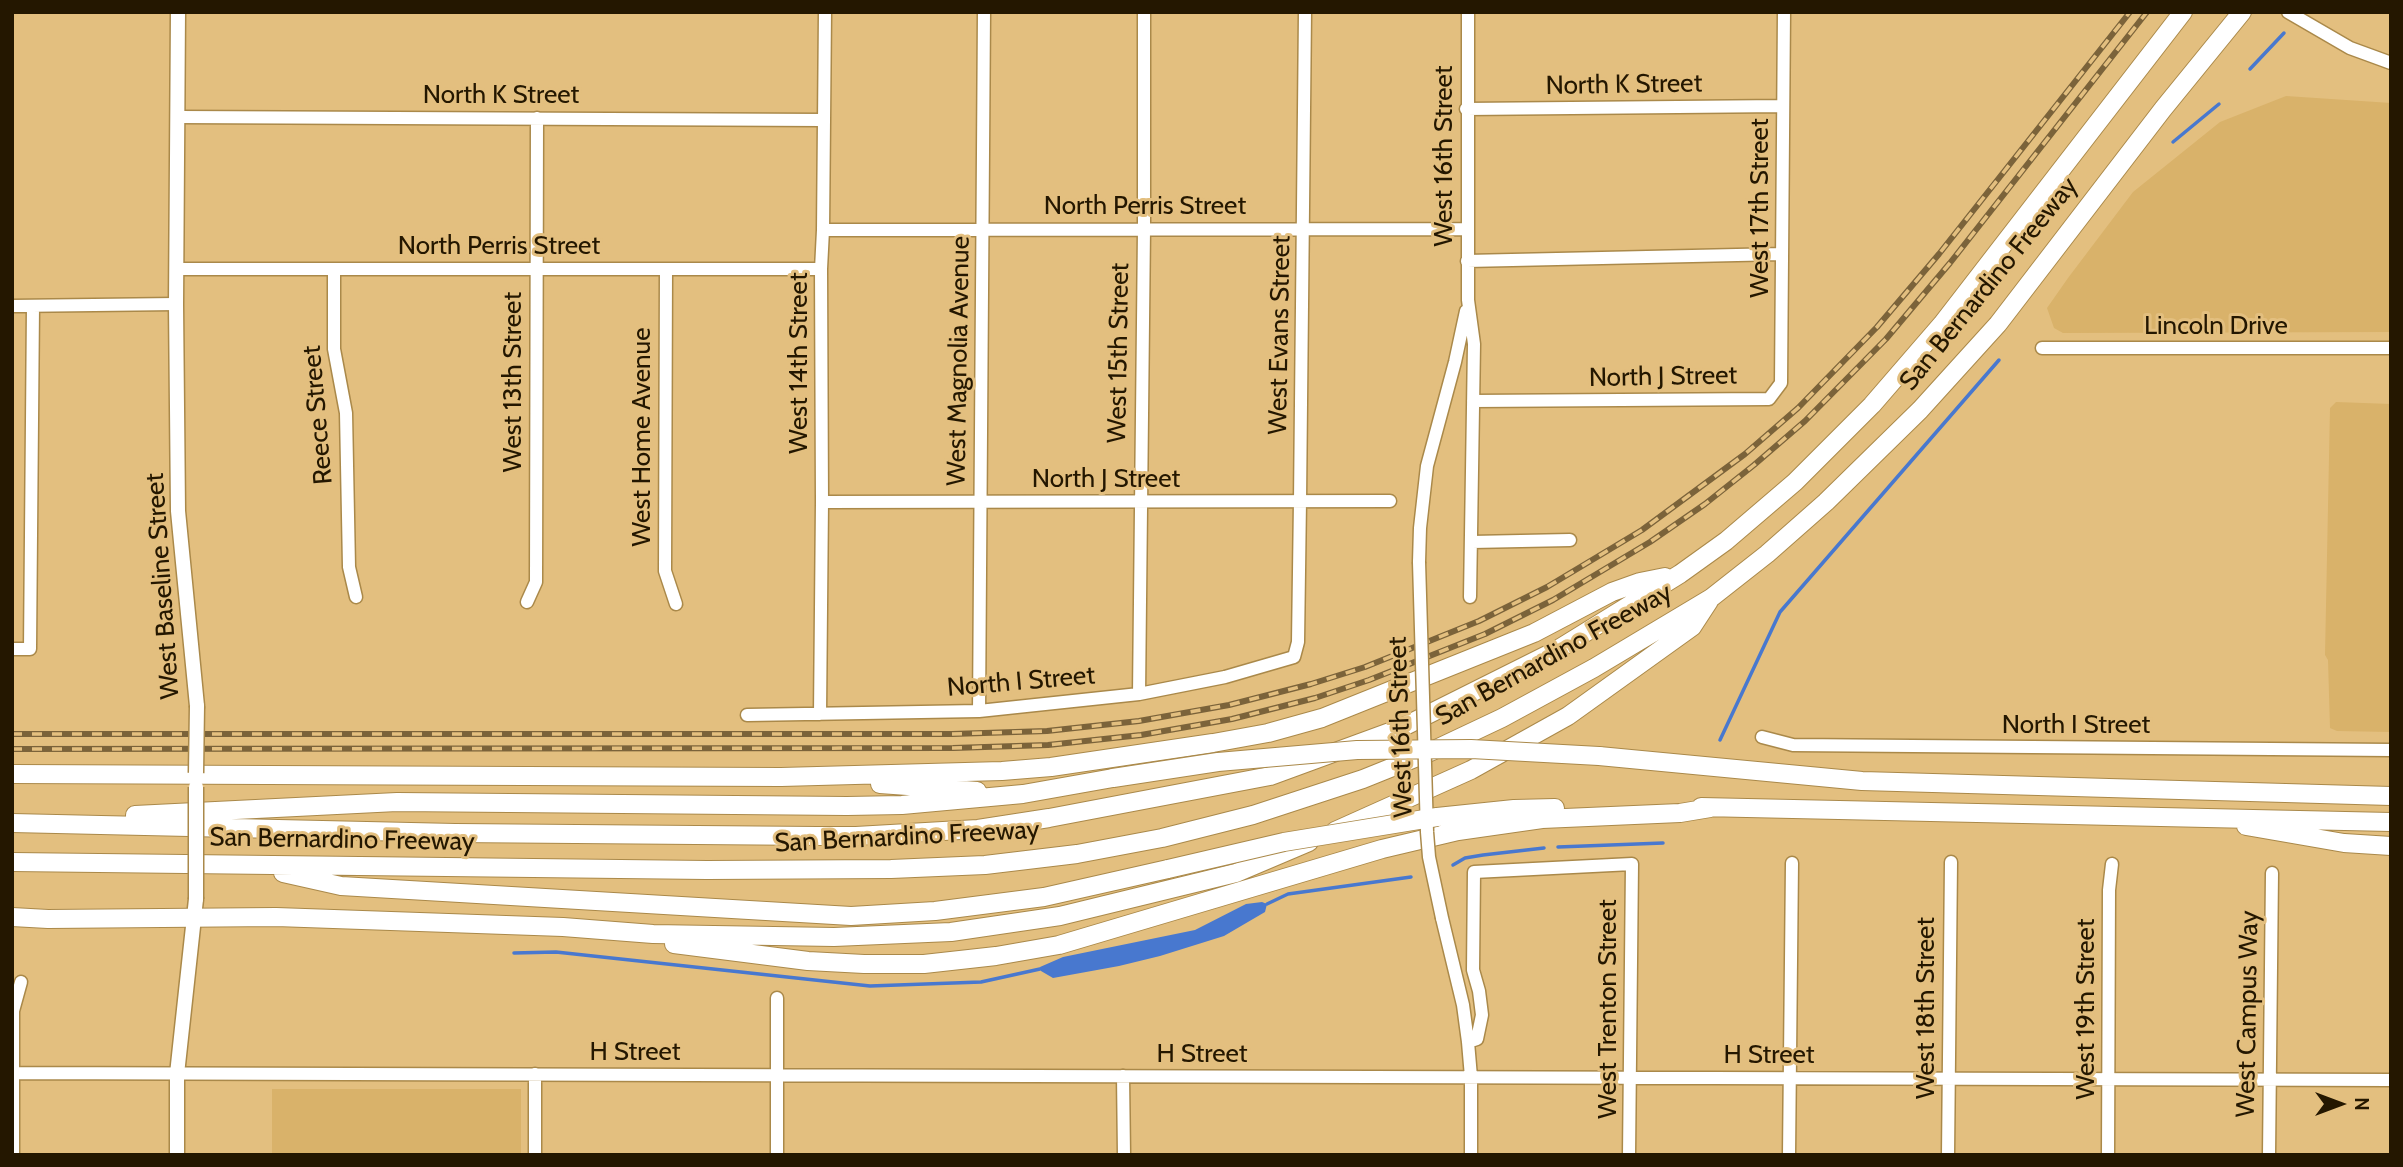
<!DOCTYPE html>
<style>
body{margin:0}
#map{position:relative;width:2403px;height:1167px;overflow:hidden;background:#e3bf7f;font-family:Cabin,sans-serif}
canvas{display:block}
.frame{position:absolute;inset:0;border:14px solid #241700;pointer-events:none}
.north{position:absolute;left:2305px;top:1069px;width:70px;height:70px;-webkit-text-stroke:5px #e3bf7f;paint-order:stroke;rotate:90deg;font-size:19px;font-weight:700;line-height:28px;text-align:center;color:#241700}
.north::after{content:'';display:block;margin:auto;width:24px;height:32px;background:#241700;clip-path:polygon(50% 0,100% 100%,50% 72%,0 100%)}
</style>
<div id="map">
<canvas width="2403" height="1167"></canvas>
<div class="frame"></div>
<div class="north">N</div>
</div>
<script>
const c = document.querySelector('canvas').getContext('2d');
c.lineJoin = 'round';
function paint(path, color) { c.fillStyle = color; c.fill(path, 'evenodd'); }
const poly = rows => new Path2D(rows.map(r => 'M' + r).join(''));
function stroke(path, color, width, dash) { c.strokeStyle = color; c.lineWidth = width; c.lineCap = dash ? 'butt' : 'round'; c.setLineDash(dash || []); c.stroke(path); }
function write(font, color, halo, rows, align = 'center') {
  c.font = font + ' Cabin,sans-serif'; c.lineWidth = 6; c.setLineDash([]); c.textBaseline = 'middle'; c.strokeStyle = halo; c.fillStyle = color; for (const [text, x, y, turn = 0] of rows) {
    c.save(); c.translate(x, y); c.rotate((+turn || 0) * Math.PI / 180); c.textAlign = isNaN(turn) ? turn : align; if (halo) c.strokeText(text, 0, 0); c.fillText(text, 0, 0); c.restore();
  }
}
const built = poly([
 [2286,96,2391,103,2391,332,2063,333,2054,328,2047,308,2068,278,2133,192,2220,122],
 [2336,402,2391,404,2391,732,2337,731,2330,728,2328,660,2325,655,2330,408],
 [272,1089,521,1089,521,1155,272,1155]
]);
const water = poly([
 [1262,902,1267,904,1265,912,1224,936,1160,956,1119,966,1053,978,1041,971,1040,967,1063,957,1195,930,1246,904]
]);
const stream = poly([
 [2250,69,2284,33],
 [2173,142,2219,104],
 [1720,740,1780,612,1999,360],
 [1558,847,1663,843],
 [1453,865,1465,858,1483,855,1544,848],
 [1267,904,1288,894,1411,877],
 [514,953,556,952,870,986,981,982,1040,969]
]);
const minor = poly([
 [1468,12,1468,300,1474,344,1470,597],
 [2288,12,2350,48,2391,63],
 [1466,109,1783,106],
 [179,117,823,120],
 [823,230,1467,229],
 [1467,261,1782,254],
 [176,269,821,269],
 [334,269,334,349,346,413,349,567,356,597],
 [666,269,665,571,676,604],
 [12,306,176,304],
 [2042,348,2391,348],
 [1473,401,1769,399,1781,383,1784,12],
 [822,502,1390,501],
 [1472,542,1570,540],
 [1419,562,1420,528,1427,466,1455,362,1466,311],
 [527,602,536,582,537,118],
 [12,649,30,649,33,306],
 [1139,694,1144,229,1144,12],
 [979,711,984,12],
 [820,714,822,502,821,269,823,230,825,12],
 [747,715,979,711,1139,694,1225,677,1294,657,1298,642,1300,501,1305,12],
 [1762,737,1793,745,2391,750],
 [1442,918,1463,1005,1468,1042,1471,1077,1471,1155],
 [1468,1042,1477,1039,1482,1015,1479,991,1473,970,1474,872,1632,864,1629,1155],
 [12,1073,2391,1080],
 [535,1074,535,1155],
 [1123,1076,1124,1155],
 [13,1155,13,1011,21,982],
 [777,1155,777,998],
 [1789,1155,1792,863],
 [1948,1155,1951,862],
 [2108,1155,2109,890,2112,864],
 [2269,1155,2272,873]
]);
const major = poly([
 [178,12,176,304,178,511,197,706],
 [177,1155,177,1074,196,899]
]);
const highway = poly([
 [1599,756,1862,781,2391,796],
 [12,774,781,777,1002,771,1051,767,1213,743,1268,733,1322,718,1534,633,1612,592,1640,582,1665,577],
 [880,784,977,791],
 [1701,807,2391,822],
 [135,815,397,802,847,806,902,805,1023,794,1113,778],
 [1437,817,1514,809,1555,808],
 [12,823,455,833,817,836,856,836,978,829,1049,818,1270,776,1401,728,1557,650,1680,574,1726,541,1795,482,1872,405,1942,324,2183,12],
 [2246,826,2344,843,2391,846],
 [1335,831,1471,770,1568,716,1692,627,1709,601],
 [12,862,707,870,891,869,985,865,1077,854,1162,838,1253,815,1363,779,1430,752,1502,718,1594,668,1711,598,1767,554,1826,502,1920,410,1998,324,2163,109,2242,12],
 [283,873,341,886,851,916,935,911,1044,897,1168,869],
 [12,917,48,919,276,917,563,927,653,934,834,937,951,932,1060,916,1236,873,1309,842],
 [674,944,808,961,864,964,924,964,996,956,1059,945,1382,849,1458,831,1542,819,1680,813,1710,808]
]);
const rail = poly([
 [12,734,952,734,1047,731,1139,721,1229,705,1311,684,1365,667,1479,621,1547,587,1642,530,1745,454,1798,408,1877,327,1939,254,2130,12],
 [12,749,953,748,1048,745,1141,735,1232,719,1315,698,1369,680,1485,634,1553,600,1650,542,1705,504,1754,465,1805,421,1886,339,1950,263,2147,12]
]);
const minorBridge = poly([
 [1419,562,1427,832,1429,857,1442,918]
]);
const majorBridge = poly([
 [196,773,197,706],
 [196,899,196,787]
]);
const highwayBridge = poly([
 [1113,778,1218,762,1357,750,1471,749,1599,756],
 [1168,869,1284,842,1437,817]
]);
const streetNames = [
 ["North K Street",1624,85,-1],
 ["North K Street",501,95],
 ["West 16th Street",1444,156,-90],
 ["North Perris Street",1145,206],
 ["West 17th Street",1760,208,-90],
 ["North Perris Street",499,246],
 ["San Bernardino Freeway",1989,284,-51],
 ["Lincoln Drive",2216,326],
 ["West Evans Street",1280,335,-89],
 ["West 15th Street",1119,353,-89],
 ["West Magnolia Avenue",959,361,-89],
 ["West 14th Street",799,363,-90],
 ["North J Street",1663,377,-1],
 ["West 13th Street",513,382,-90],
 ["Reece Street",318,415,-95],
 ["West Home Avenue",642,437,-90],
 ["North J Street",1106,479],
 ["West Baseline Street",163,586,-94],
 ["San Bernardino Freeway",1554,655,-29],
 ["North I Street",1021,682,-5],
 ["North I Street",2076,725],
 ["West 16th Street",1401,727,-92],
 ["San Bernardino Freeway",907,837,-3],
 ["San Bernardino Freeway",342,840,1],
 ["West 18th Street",1926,1008,-90],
 ["West Trenton Street",1608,1009,-90],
 ["West 19th Street",2086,1009,-90],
 ["West Campus Way",2248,1014,-89],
 ["H Street",635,1052],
 ["H Street",1202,1054],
 ["H Street",1769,1055]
];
paint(built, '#d9b26a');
paint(water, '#4878cf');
stroke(stream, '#4878cf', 3.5);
stroke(minor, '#aa894a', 15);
stroke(major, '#aa894a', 17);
stroke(highway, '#aa894a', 20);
stroke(minor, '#fff', 12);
stroke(major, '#fff', 14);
stroke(highway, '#fff', 18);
stroke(rail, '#7b633a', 6);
stroke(rail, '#e3bf7f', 3.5, [10]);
stroke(minorBridge, '#aa894a', 15, []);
stroke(majorBridge, '#aa894a', 17, []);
stroke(highwayBridge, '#aa894a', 20, []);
stroke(minorBridge, '#fff', 12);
stroke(majorBridge, '#fff', 14);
stroke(highwayBridge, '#fff', 18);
write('26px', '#241700', '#e3bf7f', streetNames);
</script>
